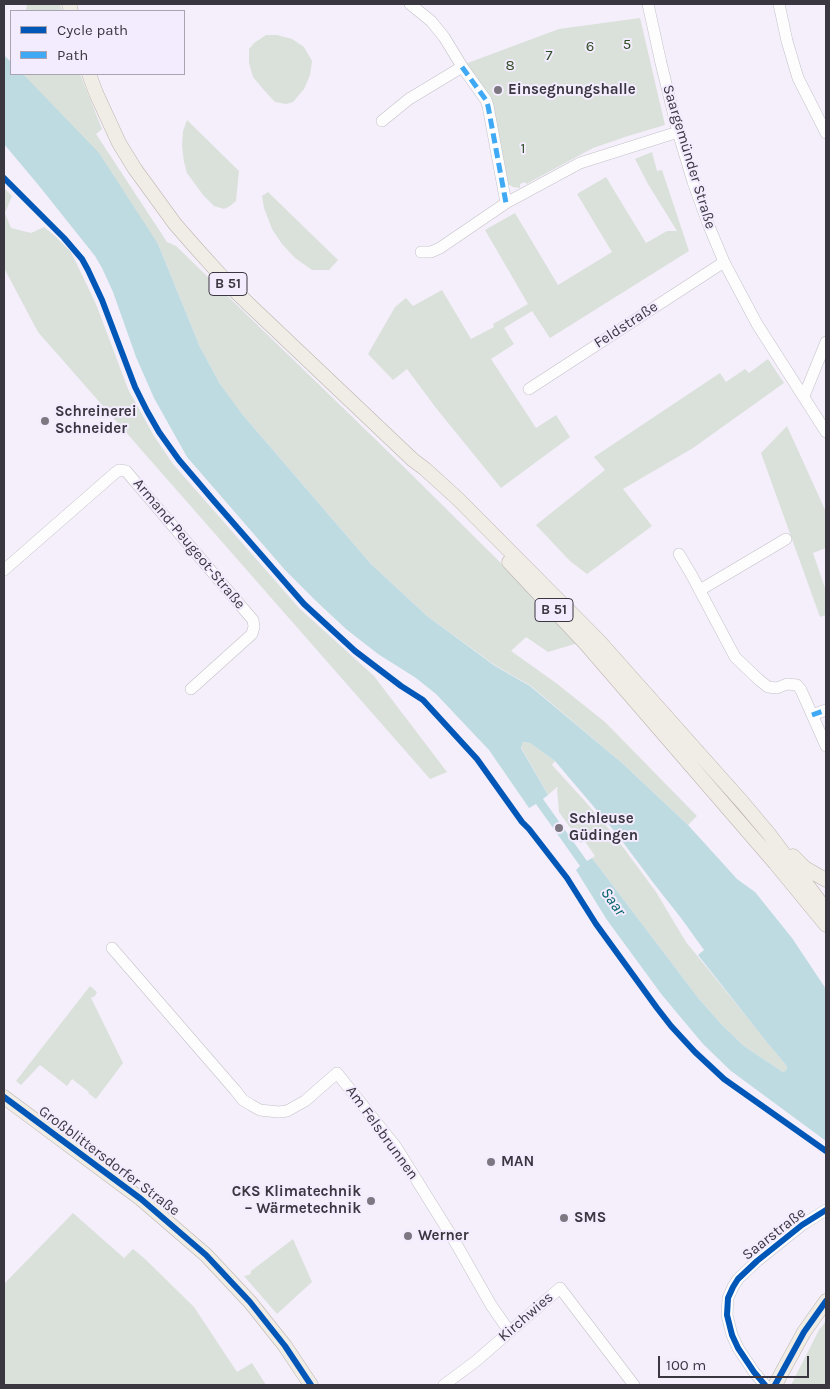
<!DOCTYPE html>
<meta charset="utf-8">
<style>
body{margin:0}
#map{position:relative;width:830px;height:1389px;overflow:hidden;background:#f4effa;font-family:Karla,sans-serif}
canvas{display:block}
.frame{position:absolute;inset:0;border:5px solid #3b3740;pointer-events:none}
.legend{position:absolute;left:10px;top:10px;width:175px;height:65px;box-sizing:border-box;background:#f3ebfe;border:1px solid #a9a3b2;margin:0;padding:6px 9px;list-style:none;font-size:15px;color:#3b3740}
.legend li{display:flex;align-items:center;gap:10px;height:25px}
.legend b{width:25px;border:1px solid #a9a3b2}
.scale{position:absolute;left:658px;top:1356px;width:151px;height:22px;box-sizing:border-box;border:2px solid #3b3740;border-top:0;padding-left:6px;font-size:15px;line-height:18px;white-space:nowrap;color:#3b3740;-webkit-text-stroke:4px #f3ebfe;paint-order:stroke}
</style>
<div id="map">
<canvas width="830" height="1389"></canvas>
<div class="frame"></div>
<ul class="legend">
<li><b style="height:6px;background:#0057b8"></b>Cycle path</li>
<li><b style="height:6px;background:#3fa9f5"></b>Path</li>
</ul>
<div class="scale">100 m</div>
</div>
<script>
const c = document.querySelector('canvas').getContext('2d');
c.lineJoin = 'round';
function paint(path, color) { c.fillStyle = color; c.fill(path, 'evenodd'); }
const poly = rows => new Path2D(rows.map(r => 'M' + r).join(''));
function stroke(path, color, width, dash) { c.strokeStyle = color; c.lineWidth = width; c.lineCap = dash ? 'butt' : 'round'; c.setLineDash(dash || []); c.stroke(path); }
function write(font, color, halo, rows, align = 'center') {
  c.font = font + ' Karla,sans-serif'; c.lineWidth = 4; c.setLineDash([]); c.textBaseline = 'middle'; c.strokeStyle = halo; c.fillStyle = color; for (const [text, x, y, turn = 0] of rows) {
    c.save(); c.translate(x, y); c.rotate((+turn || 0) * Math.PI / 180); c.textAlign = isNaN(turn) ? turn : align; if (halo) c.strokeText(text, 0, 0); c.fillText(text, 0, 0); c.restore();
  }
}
const green = poly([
 [27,4,60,4,62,11,26,11],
 [640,18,665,125,628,136,593,148,530,182,527,184,524,182,520,184,520,188,513,187,508,184,491,101,465,64,559,29],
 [266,35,277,35,292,39,304,47,312,61,310,75,304,89,293,102,286,104,275,102,263,89,253,77,249,63,249,49,254,43],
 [23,74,80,74,102,129,96,134,167,242,176,246,406,469,516,578,578,643,548,652,526,637,511,651,556,683,605,722,697,816,688,825,622,763,531,686,496,666,427,616,371,564,242,414,229,397,220,384,200,347,158,244],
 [187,120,239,171,236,201,230,206,224,209,214,206,203,195,187,173,184,162,182,146,183,131],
 [652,152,657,171,662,170,689,251,550,338,532,311,504,328,514,344,491,359,536,428,556,415,570,437,501,488,436,408,407,369,393,380,368,354,395,307,406,298,413,306,442,290,471,339,494,327,493,324,528,304,485,230,515,213,558,285,612,252,577,194,606,177,646,243,667,231,677,231,648,184,635,159],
 [4,188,12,196,5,213,11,228,31,233,44,227,55,236,71,252,96,304,128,389,154,436,173,464,299,608,374,676,447,772,430,779,38,332,4,268],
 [268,192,338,260,329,270,312,270,295,258,282,244,272,229,264,208,262,196],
 [768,359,784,383,693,448,623,489,652,526,587,574,570,561,536,525,605,470,594,457,720,373,726,382,745,369,749,373],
 [787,426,826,512,826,548,813,553,826,591,826,615,820,617,761,453],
 [523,742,530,743,555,761,552,765,583,799,614,835,656,892,686,942,786,1065,787,1067,786,1072,783,1072,744,1046,722,1025,699,999,592,858,595,856,586,843,584,841,581,843,559,812,557,789,558,788,557,787,548,795,521,747],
 [90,986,97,992,95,996,91,998,123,1063,96,1099,88,1093,89,1092,72,1079,67,1086,40,1065,21,1085,16,1081],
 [73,1213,124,1258,133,1249,144,1258,194,1307,237,1372,252,1363,266,1385,4,1385,4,1284],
 [293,1239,312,1282,277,1314,244,1276,249,1275,251,1273,251,1271],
 [826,1321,826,1385,791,1385,819,1330]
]);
const water = poly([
 [4,55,11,62,11,74,23,74,99,153,158,244,200,347,220,384,242,414,371,564,427,616,495,666,530,686,622,763,688,825,737,879,755,892,792,938,826,989,826,1141,731,1071,703,1044,662,995,607,920,576,870,580,866,536,804,529,808,489,750,436,694,416,678,378,654,346,629,316,601,285,570,187,457,154,398,136,357,113,292,102,268,95,256,40,187,4,144],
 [523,742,530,743,555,761,616,833,655,885,681,918,704,950,698,955,766,1041,786,1065,787,1067,786,1071,783,1072,744,1046,722,1025,699,999,592,858,587,861,543,799,548,795,521,748]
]);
const river = poly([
 [706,893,741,938]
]);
const minor = poly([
 [410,4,431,21,444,37,463,68,486,100,488,106,506,203],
 [648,4,661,63,678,132,693,182,709,226,724,262,757,324,826,432],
 [779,4,787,41,798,78,826,133],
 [382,121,409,99,462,67],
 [421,252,431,252,440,248,506,203,580,163,678,132],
 [529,389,724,262],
 [804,396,826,342],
 [679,554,691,574,735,657,758,679,768,687,777,688,787,684,797,685,801,690,826,746],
 [4,570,115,473,119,470,126,471,253,620,254,627,252,634,191,689],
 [700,590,786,539],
 [812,715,826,710],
 [112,948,235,1090,243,1100,251,1105,260,1110,269,1111,279,1112,287,1111,305,1101,337,1073,396,1147,454,1240,491,1305,509,1331],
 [444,1385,476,1361,560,1288,634,1385],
 [765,1385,754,1372,738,1348,732,1335,727,1315,728,1298,733,1287,738,1279,757,1261,802,1225,826,1210]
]);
const major = poly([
 [69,4,71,11],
 [89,74,96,93,119,143,135,169,175,224,196,248,234,290,257,312,413,460,425,469,458,499,598,640,743,803,769,834,826,910],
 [509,562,585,643,775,863,826,925],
 [793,856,805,868,826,880],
 [4,1097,141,1199,206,1255,250,1302,285,1346,311,1385],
 [775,1385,804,1332,826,1301]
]);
const quiet = poly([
 [462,67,486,100,488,106,506,203],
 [812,715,826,710]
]);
const cycleway = poly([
 [4,178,64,238,82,259,88,270,102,300,135,387,147,411,159,432,179,460,214,501,304,604,355,651,401,686,423,700,477,759,522,822,529,829,567,878,596,924,657,1008,671,1026,695,1052,724,1079,826,1151],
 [4,1097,141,1199,206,1255,250,1302,285,1346,311,1385],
 [765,1385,754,1372,738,1348,732,1335,727,1315,728,1298,733,1287,738,1279,757,1261,802,1225,826,1210],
 [775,1385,804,1332,826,1301]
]);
const markers = [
 [498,90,5,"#7c7781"],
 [45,421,5,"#7c7781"],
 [559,828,5,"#7c7781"],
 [491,1162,5,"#7c7781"],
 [371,1201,5,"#7c7781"],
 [564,1218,5,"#7c7781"],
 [408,1236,5,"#7c7781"]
];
const shields = [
 [228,284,38],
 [554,610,38]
];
const shieldNames = [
 ["B 51",228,284],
 ["B 51",554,610]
];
const parkNames = [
 ["5",627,45],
 ["6",590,47],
 ["7",549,56],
 ["8",510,66],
 ["1",523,149]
];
const poiNames = [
 ["Einsegnungshalle",508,90],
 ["Schreinerei",55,412],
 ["Schneider",55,429],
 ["Schleuse",569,819],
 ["Güdingen",569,836],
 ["MAN",501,1162],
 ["CKS Klimatechnik",361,1192,"right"],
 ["– Wärmetechnik",361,1209,"right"],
 ["SMS",574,1218],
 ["Werner",418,1236]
];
const streetNames = [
 ["Saargemünder Straße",689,157,73],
 ["Feldstraße",626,325,-33],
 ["Armand-Peugeot-Straße",189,544,50],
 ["Am Felsbrunnen",382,1133,54],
 ["Großblittersdorfer Straße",109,1161,37],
 ["Saarstraße",774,1234,-38],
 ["Kirchwies",526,1317,-41]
];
const waterNames = [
 ["Saar",613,902,55]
];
paint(green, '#dae1da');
paint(water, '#bedbe2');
stroke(river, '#bedbe2', 18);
stroke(minor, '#c4c0c8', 12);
stroke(major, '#bcb5af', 15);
stroke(minor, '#fdfdfe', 11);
stroke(major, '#f0ece6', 14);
stroke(quiet, '#3fa9f5', 5, [10, 5]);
stroke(cycleway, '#0057b8', 6);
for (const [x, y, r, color] of markers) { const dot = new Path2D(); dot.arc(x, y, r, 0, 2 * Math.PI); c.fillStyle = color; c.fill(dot); stroke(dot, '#f3ebfe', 2); }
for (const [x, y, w] of shields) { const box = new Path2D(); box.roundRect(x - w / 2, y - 11.5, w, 23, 4); c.fillStyle = '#f3ebfe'; c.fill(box); stroke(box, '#3b3740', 1); }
write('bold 14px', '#3b3740', null, shieldNames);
write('15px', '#2f4e25', '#f3ebfe', parkNames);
write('bold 15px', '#3b3740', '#f3ebfe', poiNames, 'left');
write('15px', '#3b3740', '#f3ebfe', streetNames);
write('italic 16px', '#026268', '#f3ebfe', waterNames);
</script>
